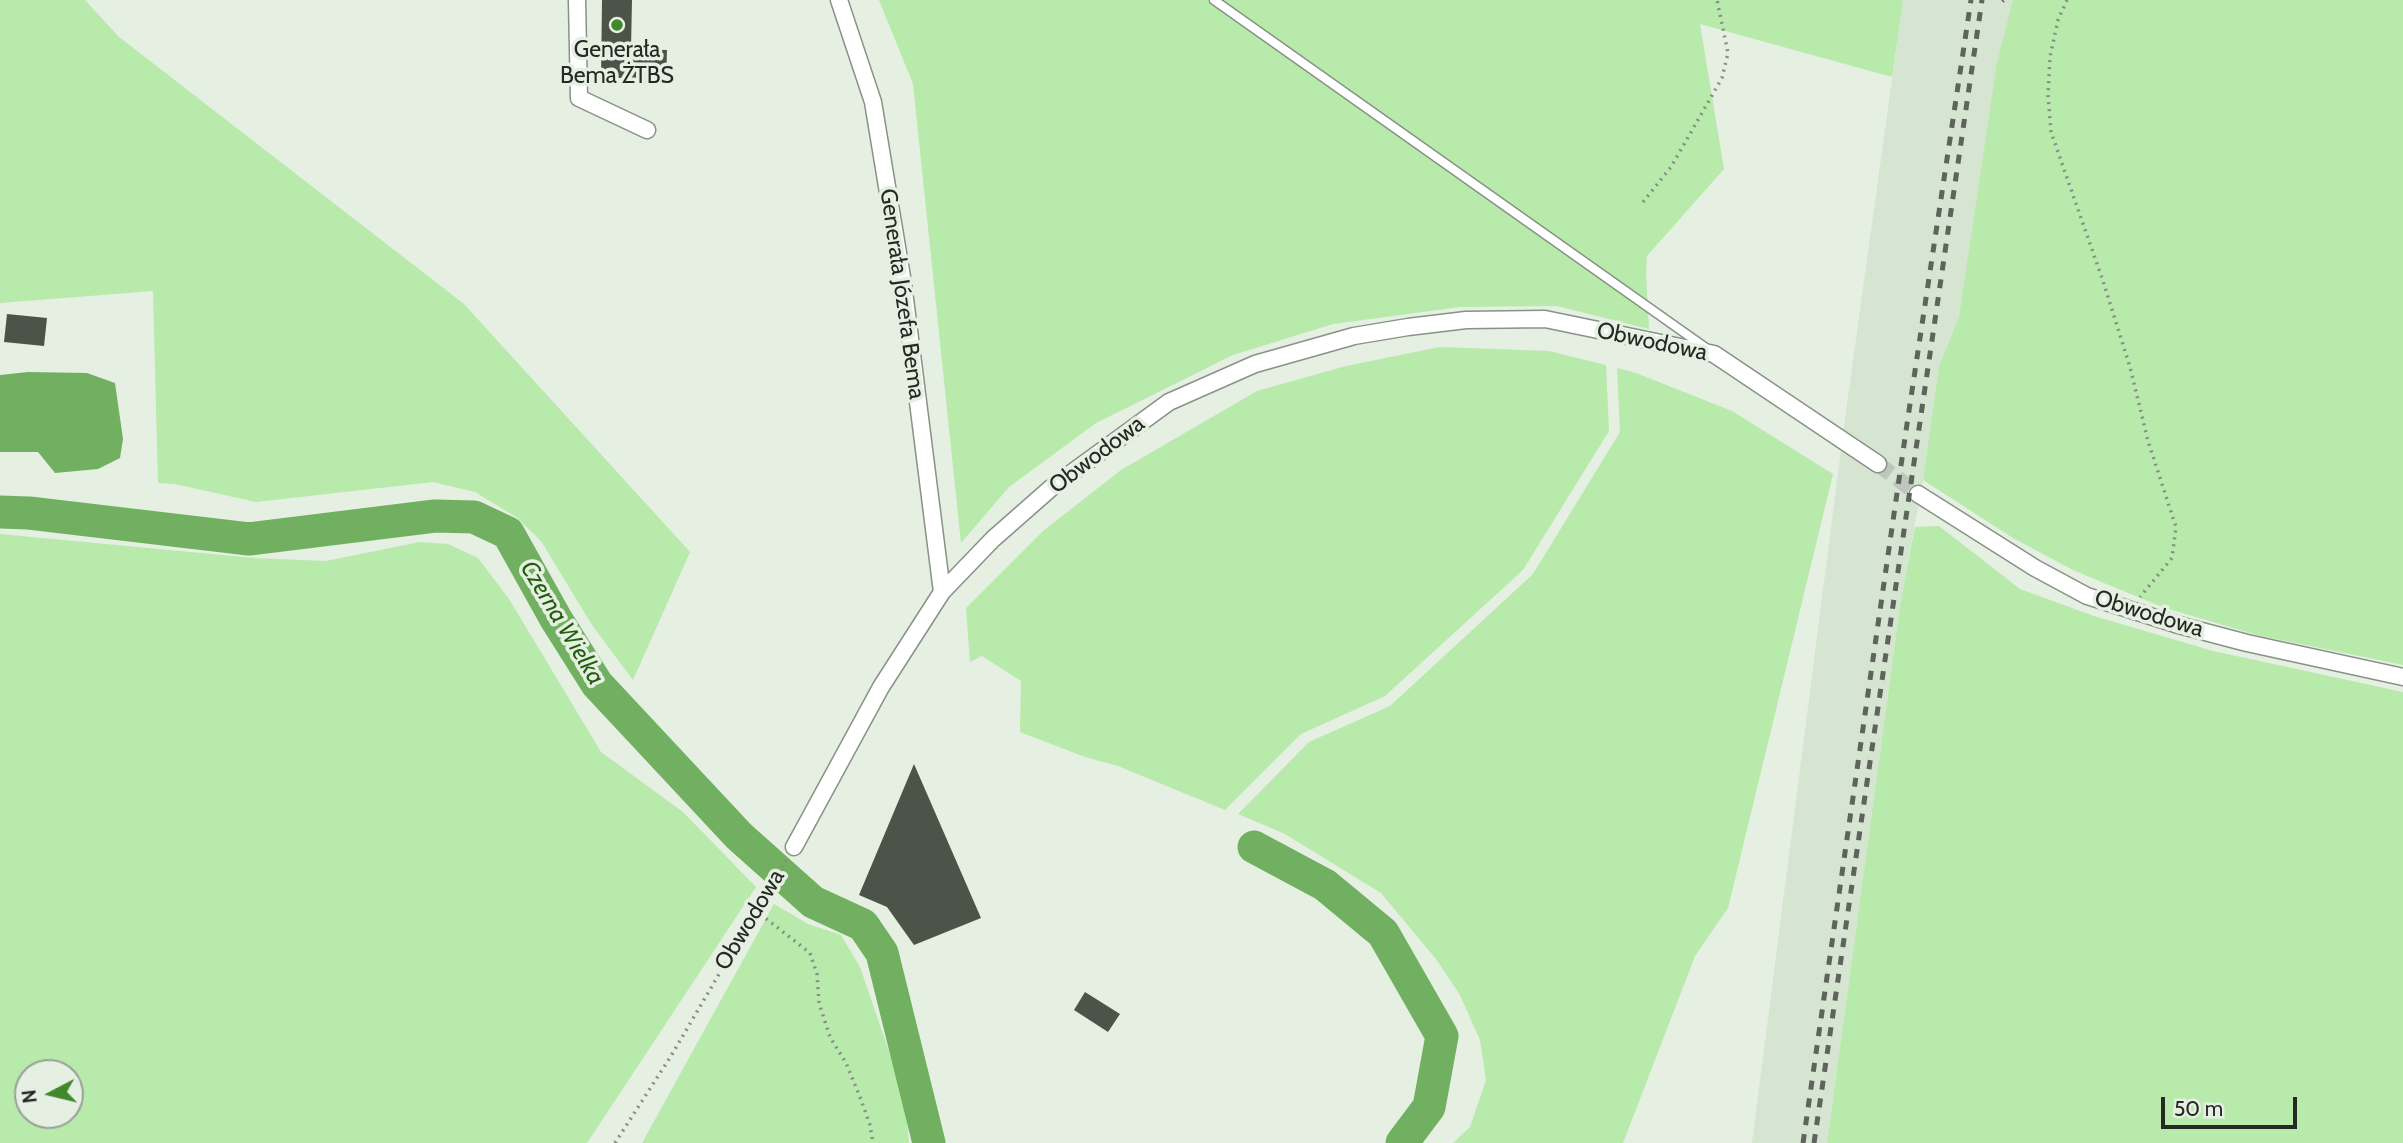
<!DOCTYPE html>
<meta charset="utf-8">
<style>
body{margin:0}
#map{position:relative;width:2403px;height:1143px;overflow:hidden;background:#e5efe2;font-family:Cabin,sans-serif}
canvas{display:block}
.north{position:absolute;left:14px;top:1059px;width:70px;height:70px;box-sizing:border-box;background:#e5efe2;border:2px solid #98a096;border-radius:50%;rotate:263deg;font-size:19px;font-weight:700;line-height:28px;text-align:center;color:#252924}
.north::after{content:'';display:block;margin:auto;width:24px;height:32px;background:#41882d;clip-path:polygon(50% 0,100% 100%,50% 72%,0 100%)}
.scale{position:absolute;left:2161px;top:1097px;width:136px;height:32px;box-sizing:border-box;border:4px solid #252924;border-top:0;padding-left:9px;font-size:21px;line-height:24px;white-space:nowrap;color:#252924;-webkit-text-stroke:5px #e5efe2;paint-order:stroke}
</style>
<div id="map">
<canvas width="2403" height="1143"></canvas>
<div class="north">N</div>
<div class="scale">50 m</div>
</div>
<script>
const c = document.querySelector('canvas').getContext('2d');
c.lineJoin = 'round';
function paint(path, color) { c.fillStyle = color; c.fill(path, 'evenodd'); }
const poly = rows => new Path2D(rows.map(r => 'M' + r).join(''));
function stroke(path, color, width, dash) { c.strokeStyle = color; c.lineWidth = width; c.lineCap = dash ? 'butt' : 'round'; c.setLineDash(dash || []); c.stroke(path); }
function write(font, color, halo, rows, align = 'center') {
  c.font = font + ' Cabin,sans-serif'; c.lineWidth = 7; c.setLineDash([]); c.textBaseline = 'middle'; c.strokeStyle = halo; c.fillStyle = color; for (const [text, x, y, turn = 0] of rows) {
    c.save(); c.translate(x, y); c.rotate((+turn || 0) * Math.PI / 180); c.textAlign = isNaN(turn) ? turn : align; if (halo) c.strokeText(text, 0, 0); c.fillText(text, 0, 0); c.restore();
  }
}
const built = poly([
 [1903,0,2015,0,1959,317,1939,366,1923,480,1901,599,1827,1143,1752,1143,1846,411]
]);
const green = poly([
 [0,0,85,0,119,37,464,304,690,552,633,680,592,625,541,541,516,517,475,492,433,482,256,502,175,484,158,483,153,291,0,303],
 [879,0,1903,0,1892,77,1700,24,1724,169,1647,256,1646,273,1649,329,1557,306,1460,307,1333,324,1233,355,1096,423,1009,487,961,543,913,84],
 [2013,0,2403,0,2403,665,2257,635,2162,607,2073,570,2013,538,1923,480,1939,366,1959,317,1997,63],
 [1440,347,1549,351,1606,365,1609,431,1523,570,1385,696,1301,734,1225,810,1118,766,1085,757,1020,732,1021,681,982,656,970,662,966,608,1043,531,1121,470,1257,391,1346,366],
 [1617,368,1636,373,1732,411,1833,474,1728,908,1695,956,1623,1143,1453,1143,1470,1127,1486,1080,1480,1040,1460,995,1436,959,1381,893,1285,834,1238,814,1309,742,1390,706,1533,574,1620,432],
 [1939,526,2020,589,2094,616,2213,651,2403,692,2403,1143,1827,1143,1901,599,1915,527],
 [0,534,254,558,326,561,420,542,448,544,478,558,509,599,601,752,683,812,756,887,587,1143,0,1143],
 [28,1073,70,1073,70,1115,28,1115],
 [774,904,808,924,841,935,860,967,905,1098,909,1143,642,1143]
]);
const water = poly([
 [28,372,87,373,115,383,123,439,120,458,98,469,55,473,38,452,0,452,0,375]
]);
const river = poly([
 [0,512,29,513,249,539,435,516,474,517,508,533,556,619,597,684,739,836,813,902,863,925,882,953,929,1143],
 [1254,847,1325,885,1383,933,1442,1036,1429,1107,1402,1143]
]);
const building = poly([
 [602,0,632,0,631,49,667,50,666,84,635,84,635,78,601,78],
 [7,314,47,318,44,346,4,342],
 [914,764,981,918,914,945,887,907,859,895],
 [1085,992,1120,1014,1108,1032,1074,1010]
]);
const minorTunnel = poly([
 [1878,464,1918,494]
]);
const path = poly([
 [2067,0,2058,20,2050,57,2048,95,2051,132,2103,281,2130,367,2148,441,2176,527,2172,558,2140,597],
 [1643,202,1671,167,1722,78,1728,53,1717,0],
 [755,910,810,953,817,974,819,1003,830,1037,846,1063,860,1097,870,1125,873,1143],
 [615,1143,671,1056,786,860]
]);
const service = poly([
 [1214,0,1706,348]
]);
const minor = poly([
 [577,0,579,98,647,130],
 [839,0,873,102,903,283,942,592],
 [1918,494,2035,568,2087,596,2175,624,2247,643,2403,677],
 [794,847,881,687,942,592,993,539,1051,488,1169,402,1255,364,1354,336,1408,327,1466,320,1545,319,1714,354,1878,464]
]);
const rail = poly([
 [2002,1,2003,0],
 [1803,1143,1907,424,1971,0],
 [1814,1143,1982,0]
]);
const markers = [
 [617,25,7,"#41882d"]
];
const poiNames = [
 ["Generała",617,50],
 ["Bema ŻTBS",617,76]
];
const streetNames = [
 ["Generała Józefa Bema",902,294,82],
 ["Obwodowa",1652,342,12],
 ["Obwodowa",1097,455,-37],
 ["Obwodowa",2149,614,17],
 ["Obwodowa",750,920,-59]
];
const waterNames = [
 ["Czerna Wielka",562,623,59]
];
paint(built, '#d6e5d2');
paint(green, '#b7eaab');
paint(water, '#71b061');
stroke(river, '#71b061', 33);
paint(building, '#4c544a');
stroke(minorTunnel, '#bfc7bc', 16, [16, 8]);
stroke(service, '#889286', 11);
stroke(minor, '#889286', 19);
stroke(path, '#878e85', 3.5, [2, 5]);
stroke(service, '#fff', 8);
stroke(minor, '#fff', 16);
stroke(rail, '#5e645c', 5, [9, 9]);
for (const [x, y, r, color] of markers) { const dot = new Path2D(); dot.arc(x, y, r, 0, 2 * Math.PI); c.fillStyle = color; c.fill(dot); stroke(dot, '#e5efe2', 2.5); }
write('23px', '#252924', '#e5efe2', poiNames);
write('23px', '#252924', '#e5efe2', streetNames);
write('italic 24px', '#225e0e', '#e5efe2', waterNames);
</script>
